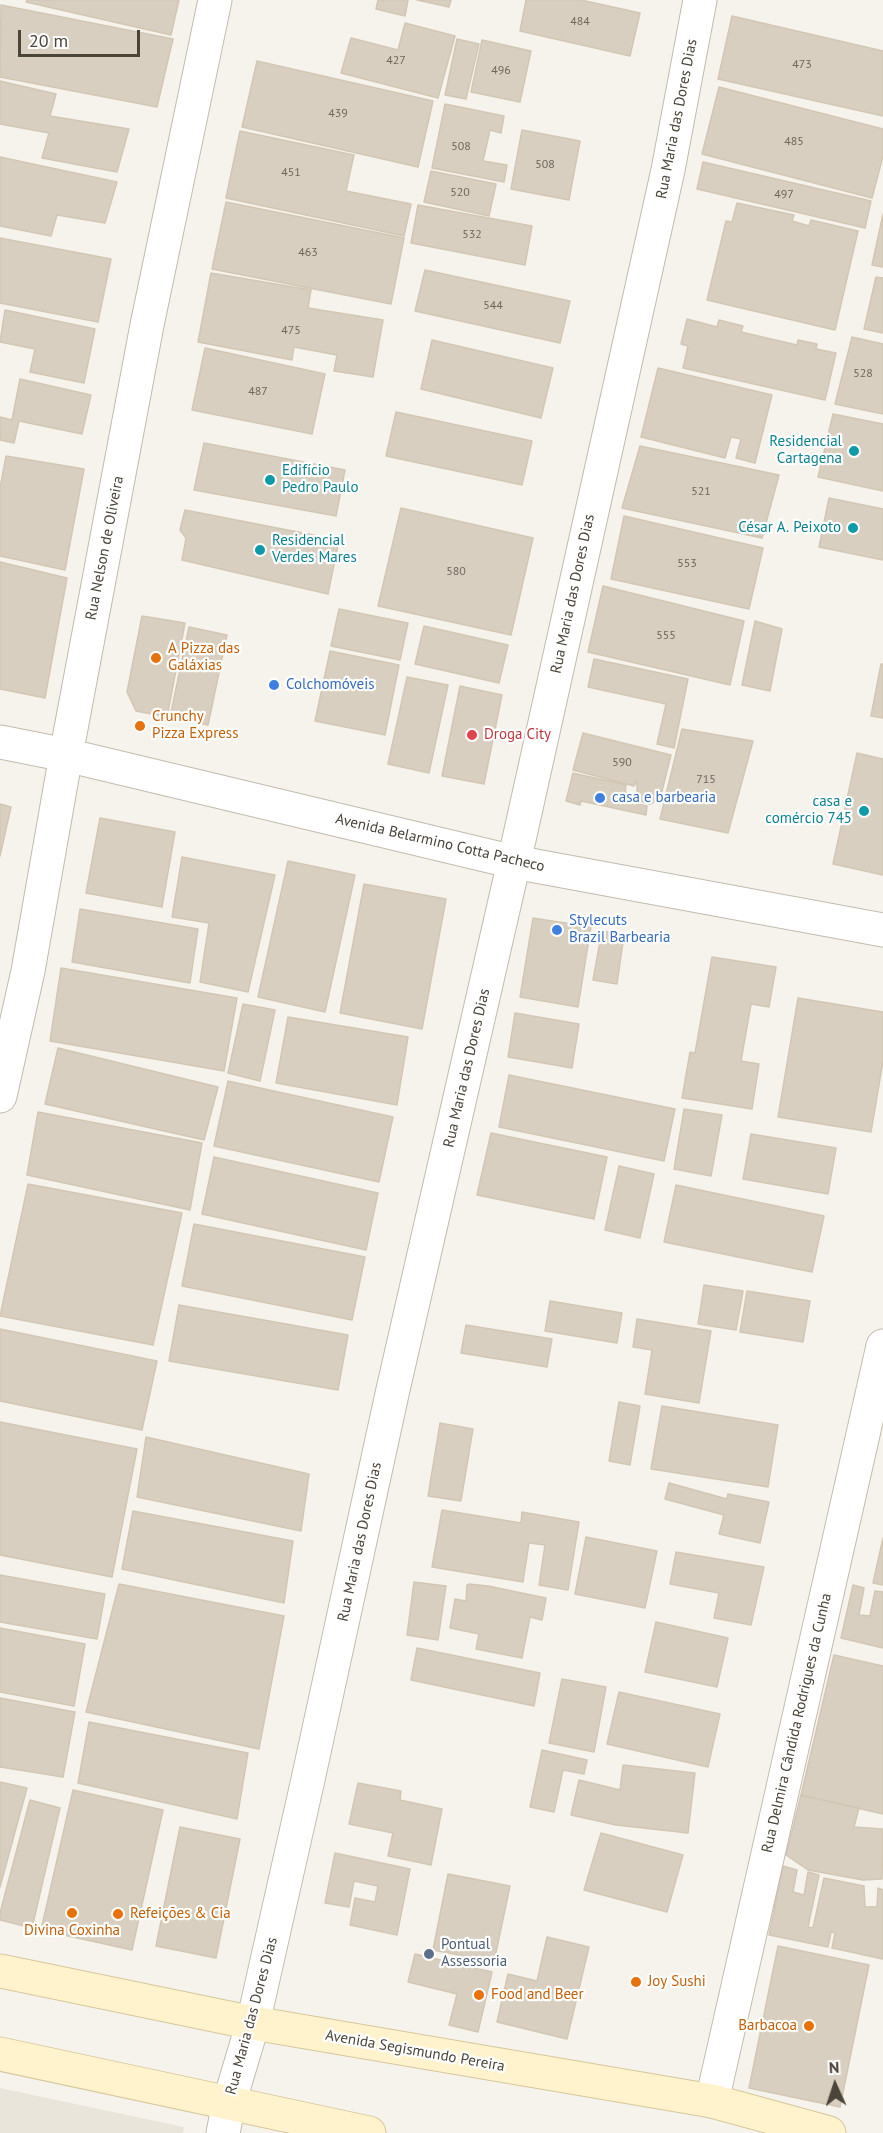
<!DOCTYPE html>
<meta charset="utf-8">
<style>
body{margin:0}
#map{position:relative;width:883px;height:2133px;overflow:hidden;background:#f6f3ec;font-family:"PT Sans",sans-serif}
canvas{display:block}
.north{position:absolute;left:805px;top:2055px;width:60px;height:60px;-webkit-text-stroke:4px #fff;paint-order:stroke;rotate:357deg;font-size:16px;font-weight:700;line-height:24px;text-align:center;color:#4b4439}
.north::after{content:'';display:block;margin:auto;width:21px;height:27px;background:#4b4439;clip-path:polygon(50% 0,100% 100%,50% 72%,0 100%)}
.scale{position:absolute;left:18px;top:30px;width:122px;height:27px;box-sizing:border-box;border:3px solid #4b4439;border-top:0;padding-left:8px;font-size:18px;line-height:21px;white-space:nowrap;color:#4b4439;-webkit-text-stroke:4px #fff;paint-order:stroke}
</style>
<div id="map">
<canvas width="883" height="2133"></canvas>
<div class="north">N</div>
<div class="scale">20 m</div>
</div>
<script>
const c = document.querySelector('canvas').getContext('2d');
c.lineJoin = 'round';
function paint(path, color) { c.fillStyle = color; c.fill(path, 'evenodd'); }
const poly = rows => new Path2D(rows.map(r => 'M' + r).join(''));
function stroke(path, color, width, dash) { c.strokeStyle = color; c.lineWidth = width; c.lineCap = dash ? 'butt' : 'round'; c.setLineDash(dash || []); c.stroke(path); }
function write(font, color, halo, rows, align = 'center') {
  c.font = font + ' "PT Sans",sans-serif'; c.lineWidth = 4.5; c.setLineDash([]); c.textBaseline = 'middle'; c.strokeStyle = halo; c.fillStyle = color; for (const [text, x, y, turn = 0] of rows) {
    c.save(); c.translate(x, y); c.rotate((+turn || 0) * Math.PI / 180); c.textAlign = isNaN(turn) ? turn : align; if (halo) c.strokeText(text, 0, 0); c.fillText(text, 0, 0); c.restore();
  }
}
const residential = poly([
 [0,2088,184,2127,183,2133,0,2133]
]);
const building = poly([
 [27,0,179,0,171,35,26,2,27,0],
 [378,0,408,0,405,16,376,9,378,0],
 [417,0,451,0,449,7,417,0],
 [526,0,581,0,640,13,630,56,520,31,526,0],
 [1,5,173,39,157,107,0,77,1,5],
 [732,16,883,51,883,116,718,79,732,16],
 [405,23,455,36,438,98,341,73,351,38,398,50,405,23],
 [457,39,479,44,466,99,445,95,457,39],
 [482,40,531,51,520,102,471,92,482,40],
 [257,61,433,101,418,167,242,127,257,61],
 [0,81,56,94,50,116,129,129,117,172,42,158,49,133,0,124,0,81],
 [719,87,883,129,883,156,872,198,702,154,719,87],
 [445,104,504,116,501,133,490,130,483,161,507,165,504,182,432,168,445,104],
 [522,130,580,141,569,200,511,189,522,130],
 [240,131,354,155,346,191,411,204,404,236,226,198,240,131],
 [0,157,117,182,105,223,57,215,51,236,0,226,0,157],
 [703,162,871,201,865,228,697,189,703,162],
 [431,171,496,184,489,216,424,202,431,171],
 [226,202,404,238,391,304,212,269,226,202],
 [737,203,794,215,792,221,809,226,811,220,858,231,835,330,707,300,726,221,732,222,737,203],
 [418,205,532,226,525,265,411,243,418,205],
 [883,214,883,267,872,265,883,214],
 [0,238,111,259,98,322,0,303,0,238],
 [425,270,570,301,560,343,415,311,425,270],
 [211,273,311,290,308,308,383,320,373,377,334,371,337,355,294,347,292,360,198,342,211,273],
 [876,277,883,278,883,333,864,329,876,277],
 [5,310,95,329,84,383,30,372,35,349,0,342,5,310],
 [687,319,717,327,719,320,743,326,741,332,797,345,798,340,817,344,816,349,836,353,825,400,683,368,688,346,681,344,687,319],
 [852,337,883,344,883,414,835,404,852,337],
 [432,340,553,368,541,418,421,389,432,340],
 [205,348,325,374,312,434,192,410,205,348],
 [658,368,772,395,755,463,736,458,741,439,731,437,725,458,641,437,658,368],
 [20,379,91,395,82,434,19,421,14,443,0,440,0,417,12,420,20,379],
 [396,412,532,441,522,485,386,456,396,412],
 [833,414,883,424,883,491,818,477,833,414],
 [204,443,345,470,336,516,194,490,204,443],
 [640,446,779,475,762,538,622,508,640,446],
 [6,456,84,469,65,570,0,556,0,488,6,456],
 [829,498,883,509,883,560,819,547,829,498],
 [401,508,533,538,511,635,378,606,401,508],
 [185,510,339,540,328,594,182,560,186,538,180,530,185,510],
 [624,516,763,548,749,609,611,579,624,516],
 [0,562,67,578,45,698,0,689,0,562],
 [603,586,744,621,730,685,588,652,603,586],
 [339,609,408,623,400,660,331,646,339,609],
 [142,616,185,623,167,717,136,711,127,692,142,616],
 [755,621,782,629,770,691,742,685,755,621],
 [424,626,508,645,499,683,415,664,424,626],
 [189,627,227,635,208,725,170,717,189,627],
 [330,651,399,665,385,735,315,721,330,651],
 [594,659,688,679,674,748,657,744,666,704,588,687,594,659],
 [881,664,883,664,883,718,871,716,881,664],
 [407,677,448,685,429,773,388,764,407,677],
 [460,686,502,695,484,784,442,776,460,686],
 [682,729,753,741,728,833,660,819,682,729],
 [583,733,671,755,660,799,650,804,637,800,637,781,634,786,573,770,583,733],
 [857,753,883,759,883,875,833,864,857,753],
 [573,773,626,785,625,792,632,794,633,803,647,806,646,815,581,801,580,805,566,801,573,773],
 [0,804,11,807,0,856,0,804],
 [100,818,175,832,162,907,86,893,100,818],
 [182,857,275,875,248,992,200,982,209,923,172,917,182,857],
 [288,861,355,875,325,1012,258,997,288,861],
 [364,884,446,899,422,1029,340,1013,364,884],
 [80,909,198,929,190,983,72,962,80,909],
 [533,918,591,927,578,1007,520,997,533,918],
 [602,931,624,935,617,984,593,980,602,931],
 [712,957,776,967,769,1007,751,1004,741,1061,759,1064,752,1109,682,1098,690,1052,695,1053,712,957],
 [61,968,237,998,224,1071,50,1041,61,968],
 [798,998,883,1012,883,1061,871,1132,778,1117,798,998],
 [243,1004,275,1010,260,1081,228,1073,243,1004],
 [515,1013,579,1024,572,1068,508,1057,515,1013],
 [288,1017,408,1037,397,1105,276,1083,288,1017],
 [58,1048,218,1087,204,1140,45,1104,58,1048],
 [509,1075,675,1109,664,1161,499,1127,509,1075],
 [228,1081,393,1117,379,1182,214,1146,228,1081],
 [684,1109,722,1115,711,1176,674,1169,684,1109],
 [38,1112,202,1143,190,1210,27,1175,38,1112],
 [491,1133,607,1157,594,1219,477,1195,491,1133],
 [751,1134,836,1148,828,1194,743,1179,751,1134],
 [214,1157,378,1193,366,1250,202,1214,214,1157],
 [619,1166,654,1174,640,1238,605,1230,619,1166],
 [28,1184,182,1213,153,1345,0,1316,28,1184],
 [676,1185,824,1216,812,1272,664,1242,676,1185],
 [194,1224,365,1257,352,1320,182,1286,194,1224],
 [704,1285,743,1291,736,1330,698,1324,704,1285],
 [747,1291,810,1301,803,1342,740,1332,747,1291],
 [550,1301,622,1313,617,1343,545,1331,550,1301],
 [179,1305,348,1335,338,1390,169,1361,179,1305],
 [637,1319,711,1331,699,1403,645,1394,652,1350,633,1347,637,1319],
 [466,1325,552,1339,547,1367,461,1353,466,1325],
 [0,1329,157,1361,142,1430,0,1401,0,1329],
 [619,1402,640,1406,630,1465,609,1461,619,1402],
 [662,1406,778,1425,768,1487,651,1469,662,1406],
 [0,1422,137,1449,112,1577,0,1555,0,1422],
 [440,1423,473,1429,461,1501,428,1496,440,1423],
 [146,1437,309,1474,301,1531,137,1497,146,1437],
 [669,1483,727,1499,728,1494,769,1502,760,1543,719,1534,724,1515,665,1499,669,1483],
 [442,1510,521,1523,522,1512,579,1522,568,1590,539,1585,545,1545,529,1543,523,1582,432,1567,442,1510],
 [133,1511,293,1541,284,1603,122,1569,133,1511],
 [586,1537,657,1551,645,1608,575,1594,586,1537],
 [883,1538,883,1585,873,1583,883,1538],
 [676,1552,764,1567,751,1625,714,1618,719,1593,670,1584,676,1552],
 [0,1575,105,1594,97,1639,0,1622,0,1575],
 [414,1582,446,1586,438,1640,407,1635,414,1582],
 [119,1584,284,1616,259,1749,86,1712,119,1584],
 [469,1584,488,1586,546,1598,542,1620,530,1617,522,1658,476,1649,479,1634,450,1628,455,1599,466,1601,467,1585,469,1584],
 [853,1585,864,1588,859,1615,870,1616,875,1591,883,1592,883,1648,841,1638,853,1585],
 [656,1622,728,1638,717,1687,645,1672,656,1622],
 [0,1628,85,1644,74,1706,0,1692,0,1628],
 [417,1648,540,1673,534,1706,411,1680,417,1648],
 [834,1655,883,1666,883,1814,801,1795,834,1655],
 [562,1679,606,1687,594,1752,549,1743,562,1679],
 [619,1692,720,1714,708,1767,607,1744,619,1692],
 [0,1698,75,1712,63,1777,0,1767,0,1698],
 [89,1722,248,1753,237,1819,78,1783,89,1722],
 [542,1750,587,1760,584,1774,563,1770,554,1812,530,1807,542,1750],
 [623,1765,695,1773,688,1833,616,1825,571,1815,579,1780,620,1790,623,1765],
 [0,1782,27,1788,0,1887,0,1782],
 [358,1783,401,1791,400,1800,442,1809,431,1865,388,1856,393,1833,349,1824,358,1783],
 [73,1790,163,1810,132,1950,41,1930,73,1790],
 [801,1795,859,1808,854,1827,883,1829,882,1879,863,1880,808,1870,786,1855,801,1795],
 [30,1800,60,1808,32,1928,0,1920,0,1913,30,1800],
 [180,1827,240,1839,216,1958,156,1946,180,1827],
 [601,1833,683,1855,667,1912,584,1890,601,1833],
 [335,1853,410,1869,397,1935,350,1925,355,1898,375,1902,378,1886,354,1881,349,1907,325,1903,335,1853],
 [783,1866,797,1870,793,1892,804,1895,808,1872,819,1875,808,1927,813,1928,824,1878,864,1886,865,1907,877,1907,878,1888,883,1890,883,1959,832,1948,835,1933,831,1932,828,1947,769,1935,783,1866],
 [448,1874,510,1886,494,1962,433,1950,448,1874],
 [547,1937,589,1947,567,2039,497,2022,508,1974,537,1981,547,1937],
 [778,1946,869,1965,840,2107,749,2088,778,1946],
 [415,1954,492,1972,478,2032,449,2025,457,1994,408,1982,415,1954]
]);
const minor = poly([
 [0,1096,28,971,66,755,147,325,215,0],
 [712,2101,883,1346],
 [223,2133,229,2103,253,2023,307,1784,392,1394,514,862,668,170,700,0]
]);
const tertiary = poly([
 [0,742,66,755,514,862,883,930]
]);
const secondary = poly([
 [0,1971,253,2023,712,2101,829,2133],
 [0,2054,369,2133]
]);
const markers = [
 [854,451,6,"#0f9aa8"],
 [270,480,6,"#0f9aa8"],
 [853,528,6,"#0f9aa8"],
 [260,550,6,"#0f9aa8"],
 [156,658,6,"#e8710a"],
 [274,685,6,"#3f7fe0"],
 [140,726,6,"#e8710a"],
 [472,735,6,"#e0444e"],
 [600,798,6,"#3f7fe0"],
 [864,811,6,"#0f9aa8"],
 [557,930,6,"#3f7fe0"],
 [72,1913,6,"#e8710a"],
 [118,1914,6,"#e8710a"],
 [429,1954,6,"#5c6f8a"],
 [636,1982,6,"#e8710a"],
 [479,1995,6,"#e8710a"],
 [809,2026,6,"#e8710a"]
];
const numberNames = [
 ["484",580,22],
 ["427",396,61],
 ["473",802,65],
 ["496",501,71],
 ["439",338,114],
 ["485",794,142],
 ["508",461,147],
 ["508",545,165],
 ["451",291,173],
 ["520",460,193],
 ["497",784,195],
 ["532",472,235],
 ["463",308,253],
 ["544",493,306],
 ["475",291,331],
 ["528",863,374],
 ["487",258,392],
 ["521",701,492],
 ["553",687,564],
 ["580",456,572],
 ["555",666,636],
 ["590",622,763],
 ["715",706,780]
];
const streetNames = [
 ["Rua Maria das Dores Dias",677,119,-79],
 ["Rua Nelson de Oliveira",105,548,-79],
 ["Rua Maria das Dores Dias",573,594,-78],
 ["Avenida Belarmino Cotta Pacheco",440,843,13],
 ["Rua Maria das Dores Dias",467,1068,-77],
 ["Rua Maria das Dores Dias",360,1542,-78],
 ["Rua Delmira Cândida Rodrigues da Cunha",797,1723,-77],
 ["Rua Maria das Dores Dias",252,2016,-75],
 ["Avenida Segismundo Pereira",415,2051,10]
];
const cultureNames = [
 ["Residencial",842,442],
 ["Cartagena",842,459],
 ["Edifício",282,471,"left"],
 ["Pedro Paulo",282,488,"left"],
 ["César A. Peixoto",841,528],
 ["Residencial",272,541,"left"],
 ["Verdes Mares",272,558,"left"],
 ["casa e",852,802],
 ["comércio 745",852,819]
];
const foodNames = [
 ["A Pizza das",168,649],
 ["Galáxias",168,666],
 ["Crunchy",152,717],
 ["Pizza Express",152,734],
 ["Refeições & Cia",130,1914],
 ["Divina Coxinha",72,1931,"center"],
 ["Joy Sushi",648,1982],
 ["Food and Beer",491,1995],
 ["Barbacoa",797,2026,"right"]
];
const shopNames = [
 ["Colchomóveis",286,685],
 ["casa e barbearia",612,798],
 ["Stylecuts",569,921],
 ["Brazil Barbearia",569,938]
];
const healthNames = [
 ["Droga City",484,735]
];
const serviceNames = [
 ["Pontual",441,1945],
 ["Assessoria",441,1962]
];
paint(residential, '#eae5da');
paint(building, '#d8cfc1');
stroke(building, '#d3c7b4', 1.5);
stroke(minor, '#c2bbae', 35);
stroke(tertiary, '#c2bbae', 35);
stroke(secondary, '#d6c79b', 35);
stroke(minor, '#fff', 33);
stroke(tertiary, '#fff', 33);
stroke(secondary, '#fff3cd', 33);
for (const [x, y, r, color] of markers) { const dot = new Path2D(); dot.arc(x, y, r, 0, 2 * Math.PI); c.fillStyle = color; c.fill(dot); stroke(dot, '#fff', 2); }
write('12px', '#6e675b', null, numberNames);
write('15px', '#4b4439', '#fff', streetNames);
write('15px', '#0d838f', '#fff', cultureNames, 'right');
write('15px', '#c56008', '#fff', foodNames, 'left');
write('15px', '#366cbe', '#fff', shopNames, 'left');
write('15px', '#be3a42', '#fff', healthNames, 'left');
write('15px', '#4e5e75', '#fff', serviceNames, 'left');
</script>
